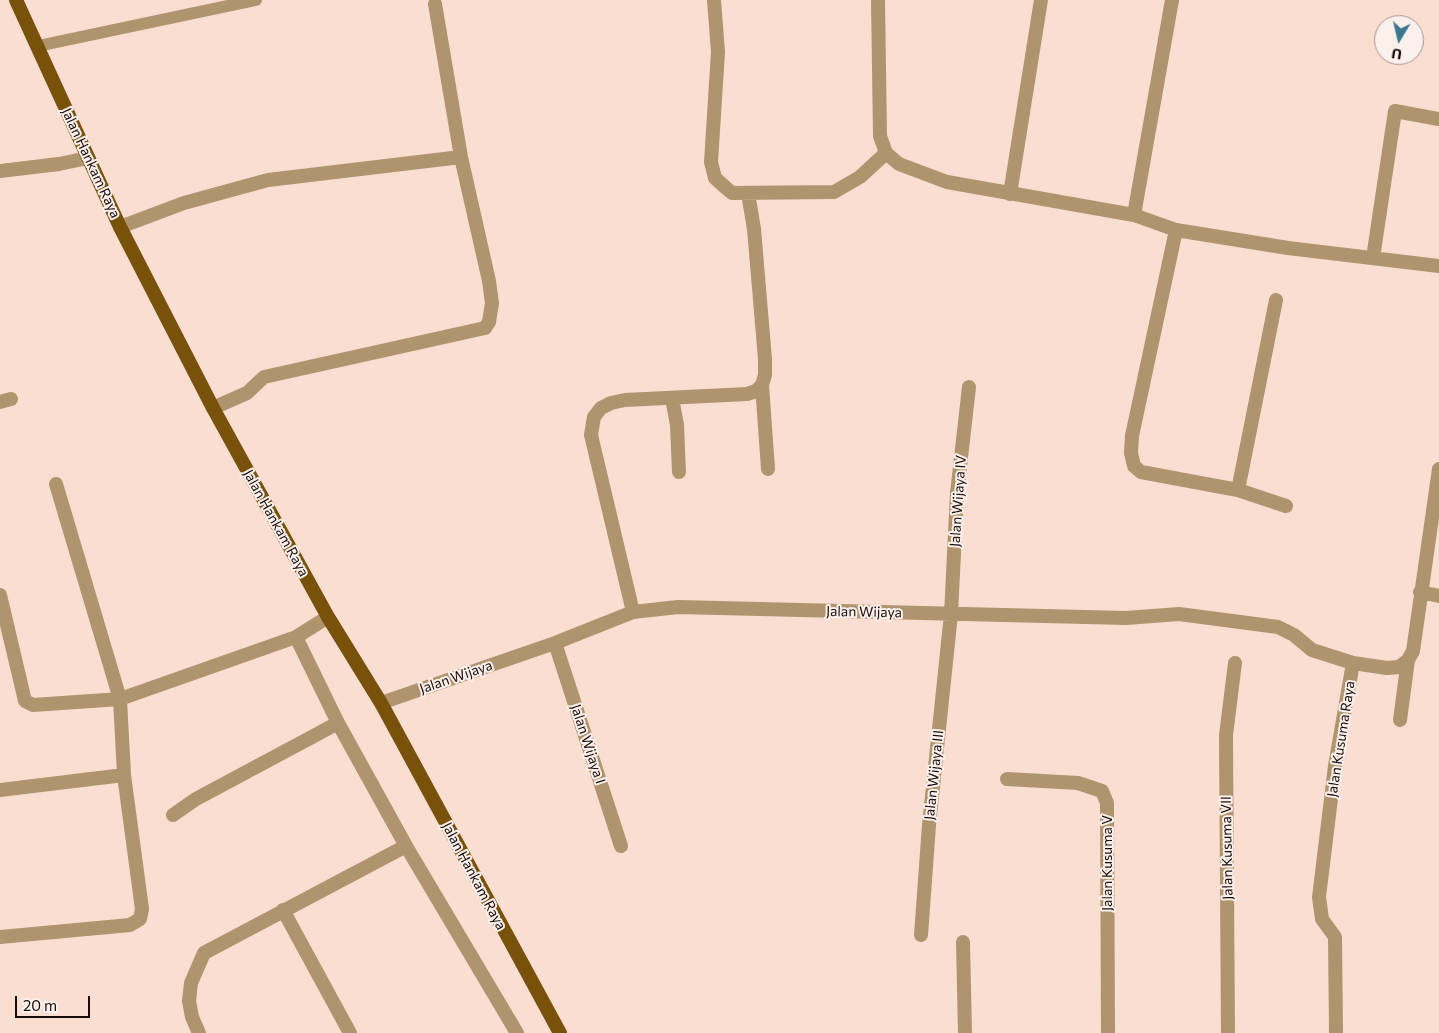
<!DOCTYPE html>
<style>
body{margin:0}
#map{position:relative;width:1439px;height:1033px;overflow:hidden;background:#fbded2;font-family:Commissioner,sans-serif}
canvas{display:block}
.north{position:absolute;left:1374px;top:15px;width:50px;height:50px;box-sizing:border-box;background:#fbf0eb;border:1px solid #9f9591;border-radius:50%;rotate:189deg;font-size:14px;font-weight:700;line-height:20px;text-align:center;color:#160d09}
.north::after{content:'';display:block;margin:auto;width:18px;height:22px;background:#3b778e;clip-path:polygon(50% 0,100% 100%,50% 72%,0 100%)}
.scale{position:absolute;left:15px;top:996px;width:75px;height:22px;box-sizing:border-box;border:2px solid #160d09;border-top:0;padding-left:6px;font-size:15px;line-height:18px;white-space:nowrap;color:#160d09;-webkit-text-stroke:4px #fbf0eb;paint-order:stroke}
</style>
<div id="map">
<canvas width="1439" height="1033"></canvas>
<div class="north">U</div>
<div class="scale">20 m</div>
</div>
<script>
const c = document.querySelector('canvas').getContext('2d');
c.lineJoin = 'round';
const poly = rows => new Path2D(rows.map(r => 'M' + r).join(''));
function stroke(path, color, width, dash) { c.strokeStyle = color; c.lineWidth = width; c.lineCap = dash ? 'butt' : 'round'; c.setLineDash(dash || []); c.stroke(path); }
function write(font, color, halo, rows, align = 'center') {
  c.font = font + ' Commissioner,sans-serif'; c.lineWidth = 4; c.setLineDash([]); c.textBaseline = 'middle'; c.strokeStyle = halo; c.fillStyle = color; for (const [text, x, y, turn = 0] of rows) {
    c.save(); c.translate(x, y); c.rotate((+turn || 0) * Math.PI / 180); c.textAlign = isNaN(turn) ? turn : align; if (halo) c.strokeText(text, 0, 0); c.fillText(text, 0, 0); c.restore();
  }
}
const service = poly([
 [38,46,256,0]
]);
const minor = poly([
 [714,0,718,52,711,162,715,178,725,187,732,193,834,192,860,177,886,153],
 [878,0,880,136,886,153,899,164,947,182,1134,215,1176,230,1288,248,1439,266],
 [0,171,59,164,88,158],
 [1010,194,1041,0],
 [1134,215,1172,0],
 [120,227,184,203,268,180,461,157],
 [1176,230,1132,436,1131,453,1134,466,1141,472,1238,490,1286,506],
 [1373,258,1395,111,1439,119],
 [762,385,768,469],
 [672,398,677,425,679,472],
 [0,402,11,399],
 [213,408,247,393,264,377,485,328,489,322,492,303,489,281,461,157,435,4],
 [1238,490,1276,300],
 [1420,592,1439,596],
 [0,595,25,701,33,705,120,699,56,484],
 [633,612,591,435,594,417,601,408,611,403,625,400,747,394,756,391,762,385,765,375,765,359,754,229,748,193],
 [296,637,338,723,406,846,517,1033],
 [555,643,621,846],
 [381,703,555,643,633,612,678,607,1126,618,1179,614,1278,627,1294,635,1312,650,1353,663],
 [1400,720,1408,660],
 [1007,779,1078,783,1102,791,1107,803,1108,1033],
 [0,790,124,775],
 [173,815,196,799,338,723],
 [283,910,350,1033],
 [921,935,929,825,951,614,957,493,969,387],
 [0,937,130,925,140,919,142,909,124,775,120,699,296,637,328,617],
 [963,942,965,1033],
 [199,1033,192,1017,189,1001,191,983,204,953,406,846],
 [1228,1033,1226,735,1235,663],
 [1336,1033,1335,937,1322,919,1319,897,1335,766,1353,663,1387,668,1399,667,1408,660,1413,651,1439,469]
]);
const primary = poly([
 [16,0,120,227,213,408,328,617,381,703,560,1033]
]);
const streetNames = [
 ["Jalan Hankam Raya",91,163,65],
 ["Jalan Wijaya IV",958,501,-86],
 ["Jalan Hankam Raya",276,523,61],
 ["Jalan Wijaya",864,612,1],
 ["Jalan Wijaya",456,677,-19],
 ["Jalan Kusuma Raya",1341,739,-81],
 ["Jalan Wijaya I",588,744,72],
 ["Jalan Wijaya III",934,775,-84],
 ["Jalan Kusuma VII",1227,848,-91],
 ["Jalan Kusuma V",1107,863,-90],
 ["Jalan Hankam Raya",474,876,62]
];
stroke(service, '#af946d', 12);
stroke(minor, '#af946d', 14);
stroke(primary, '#78510a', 14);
write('14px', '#160d09', '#fbf0eb', streetNames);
</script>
